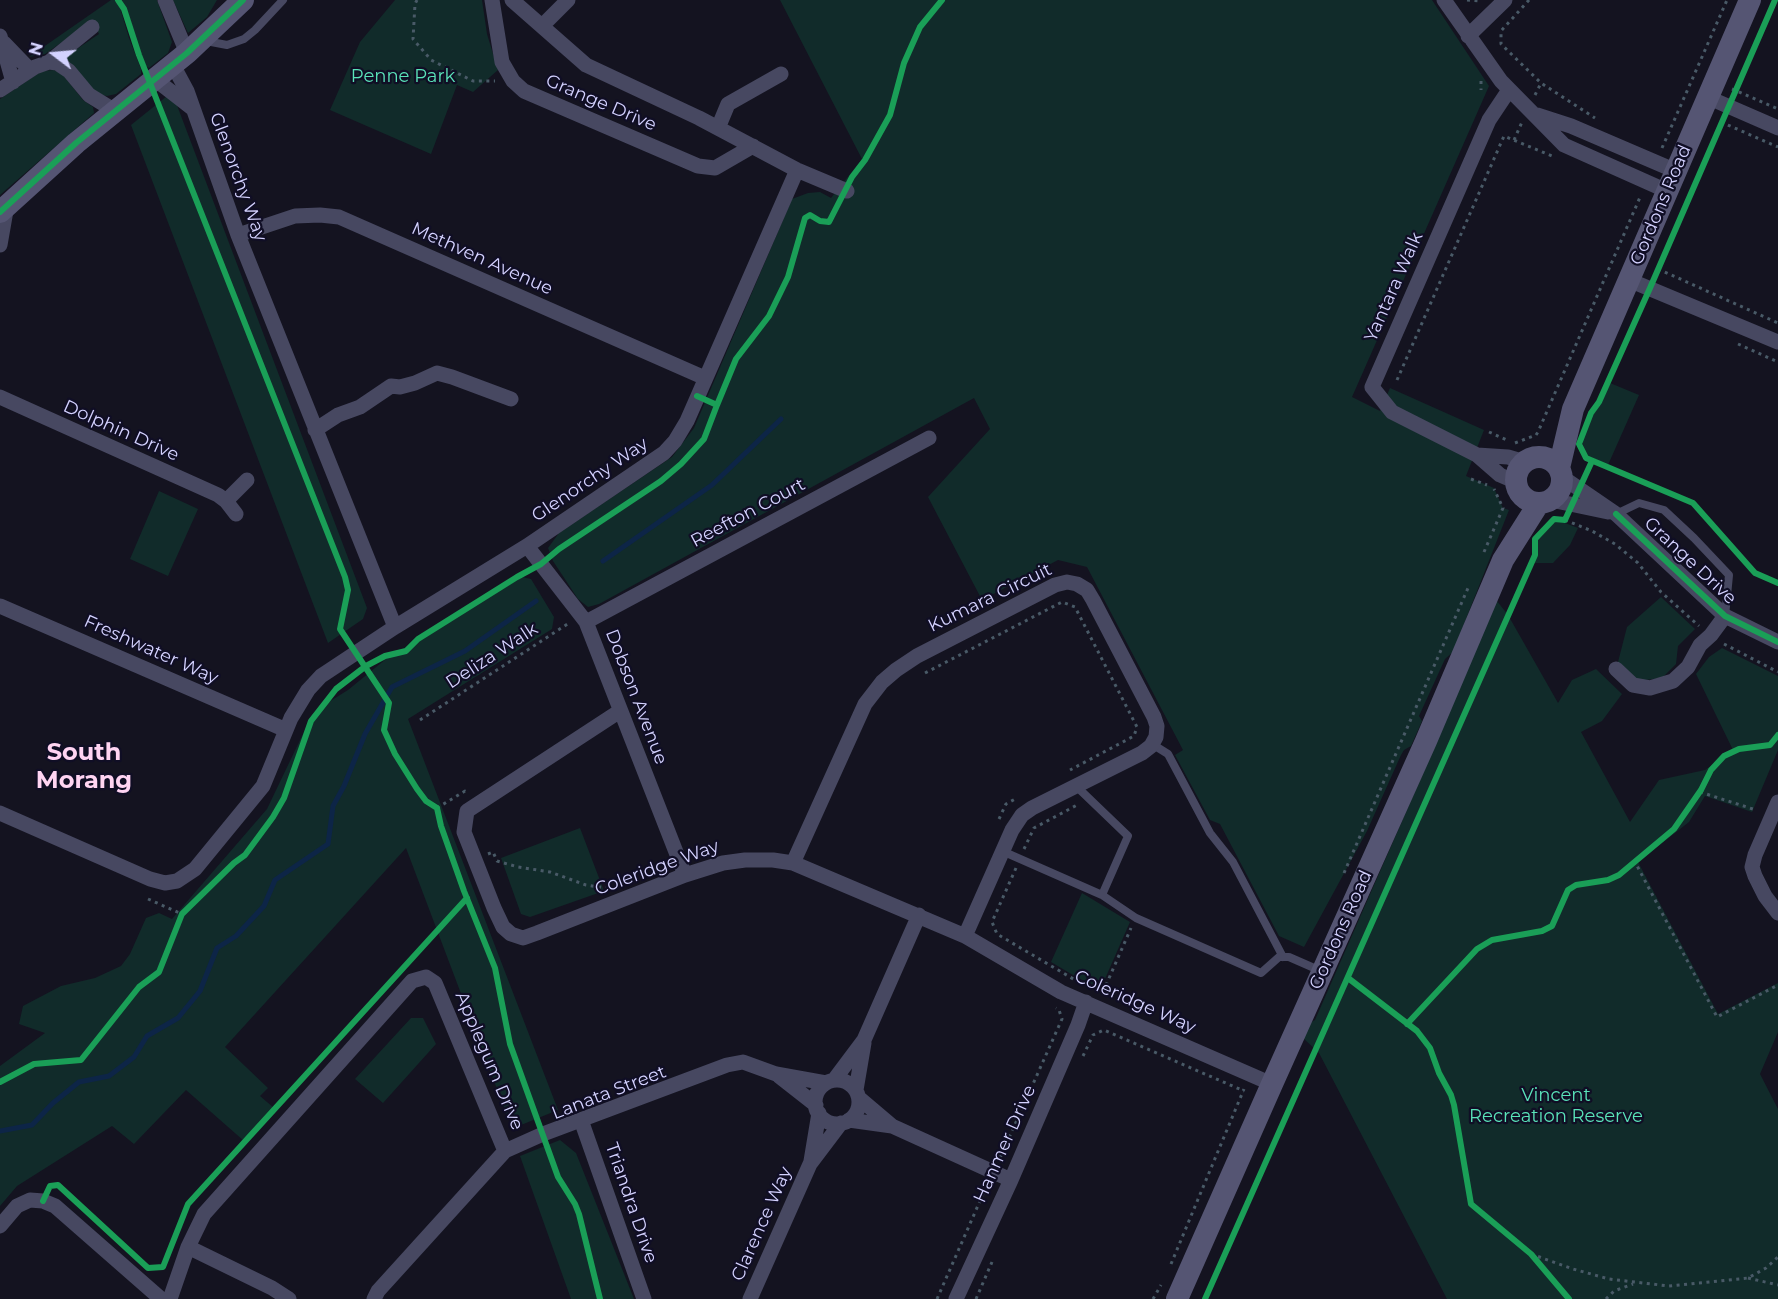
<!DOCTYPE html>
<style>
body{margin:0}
#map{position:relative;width:1778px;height:1299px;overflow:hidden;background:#141320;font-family:Montserrat,sans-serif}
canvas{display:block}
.north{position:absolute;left:24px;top:24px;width:60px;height:60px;-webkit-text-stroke:4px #100e25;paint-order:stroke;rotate:286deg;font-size:16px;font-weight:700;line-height:24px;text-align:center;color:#d4d2ff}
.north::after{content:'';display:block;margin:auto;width:21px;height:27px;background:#d4d2ff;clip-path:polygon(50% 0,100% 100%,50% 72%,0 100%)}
</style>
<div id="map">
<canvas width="1778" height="1299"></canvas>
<div class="north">N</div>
</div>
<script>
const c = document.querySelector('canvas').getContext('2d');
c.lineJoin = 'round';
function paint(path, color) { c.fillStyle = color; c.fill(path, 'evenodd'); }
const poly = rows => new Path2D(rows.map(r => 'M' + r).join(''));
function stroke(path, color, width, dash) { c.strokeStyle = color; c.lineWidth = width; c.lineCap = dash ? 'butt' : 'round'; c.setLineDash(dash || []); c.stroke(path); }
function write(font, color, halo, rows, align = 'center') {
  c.font = font + ' Montserrat,sans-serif'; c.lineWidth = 4.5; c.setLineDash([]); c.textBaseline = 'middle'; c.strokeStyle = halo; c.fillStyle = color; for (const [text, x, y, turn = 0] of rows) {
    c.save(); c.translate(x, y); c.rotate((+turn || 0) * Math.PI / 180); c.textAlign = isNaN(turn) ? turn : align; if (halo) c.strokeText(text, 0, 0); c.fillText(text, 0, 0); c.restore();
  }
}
const green = poly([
 [111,0,115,0,120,8,129,38,141,69,141,74,116,94,107,96,100,95,90,87,65,57,99,34,92,21,45,54,29,57],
 [122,0,157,0,172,42,168,53,149,68,146,66,139,48,129,16],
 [173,0,217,0,207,17,188,33],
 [395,0,482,0,487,34,498,70,473,92,457,85,431,154,330,110,360,42],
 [780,0,1432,0,1489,86,1352,397,1380,411,1390,388,1484,430,1466,476,1494,488,1503,508,1509,510,1453,652,1445,659,1419,716,1422,721,1411,746,1404,750,1401,755,1367,831,1304,947,1279,936,1220,824,1210,820,1175,755,1183,750,1087,567,1058,560,982,600,928,497,990,429,974,398,599,604,588,607,578,599,553,561,548,548,559,533,672,457,694,428,792,199,808,193,820,192,831,198,862,159],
 [54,70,63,75,83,100,93,107,94,113,0,195,0,99,42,71],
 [172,92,367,608,363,619,328,643,131,125],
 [1610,383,1639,395,1608,465,1586,455,1582,441,1593,414,1601,404],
 [159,491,198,509,168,576,130,559],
 [1555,522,1565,523,1578,528,1570,545,1553,563,1532,563,1536,555,1537,540],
 [522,577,531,579,554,617,552,629,408,719,558,1110,521,1125,508,1118,406,848,225,1047,268,1088,260,1096,274,1108,244,1141,186,1090,134,1144,112,1126,17,1186,0,1206,0,1066,45,1033,19,1024,23,1006,61,986,95,978,121,966,130,954,146,918,159,913,172,919,267,809,312,715,319,708,348,690,386,659],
 [1493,596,1508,615,1558,703,1572,680,1596,669,1622,694,1602,721,1581,732,1630,822,1659,780,1705,770,1733,750,1696,674,1709,657,1722,648,1778,676,1778,750,1752,812,1705,796,1689,822,1638,862,1718,1014,1778,983,1778,1032,1760,1074,1778,1109,1778,1299,1447,1299,1319,1053,1302,1037,1308,1024,1315,1020,1427,764],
 [1661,597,1695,629,1678,646,1676,664,1662,678,1636,681,1618,662,1627,627],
 [580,828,604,891,530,917,521,914,501,858],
 [1082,893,1130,922,1101,988,1078,978,1051,962],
 [411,1018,423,1018,436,1044,383,1103,355,1079],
 [560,1140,576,1153,634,1299,571,1299,520,1156]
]);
const stream = poly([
 [603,561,712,485,781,419],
 [0,1131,32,1125,53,1103,79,1082,109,1076,134,1057,147,1036,178,1018,200,991,217,948,236,936,264,906,275,880,328,844,333,806,344,786,365,734,392,687,465,651,536,601]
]);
const path = poly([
 [417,0,415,4,413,39,431,60,473,81,495,81],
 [1467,0,1480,1],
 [1529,0,1501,31,1501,44,1541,83,1595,118],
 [1481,81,1481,90],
 [1732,89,1778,109],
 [1535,95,1541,83],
 [1721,122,1778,147],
 [1514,140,1522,122],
 [1662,148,1727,0],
 [1658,269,1778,323],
 [1738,344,1778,362],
 [1397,380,1504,136,1552,156],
 [1489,432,1509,441],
 [1515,443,1536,435,1538,432,1641,195],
 [1471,479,1487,485],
 [1565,520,1592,531,1615,544,1638,563,1661,592,1699,626],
 [1484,552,1503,508,1494,489],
 [1724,644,1778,672],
 [925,673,1062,602,1075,607,1137,727,1134,736,1070,770],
 [420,720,569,623],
 [1700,792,1756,810],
 [437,808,465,791,468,794],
 [999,819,1006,804,1017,798],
 [1024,849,1034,828,1079,804],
 [488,854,493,852,497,861,518,867,550,872,586,885,606,888],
 [1634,860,1717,1017,1778,985],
 [1016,868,992,922,997,934,1075,980],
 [1344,873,1468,588],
 [148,899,182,914],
 [1103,992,1131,928],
 [1083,1056,1093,1035,1104,1030,1244,1091],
 [1000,1158,1062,1019,1059,1010,1056,1008],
 [1531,1254,1573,1269,1609,1279,1669,1286,1748,1278,1766,1268,1778,1257],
 [1171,1264,1244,1089],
 [1748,1278,1778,1285],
 [937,1299,987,1185],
 [976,1299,992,1262],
 [1153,1299,1161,1285],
 [1606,1299,1614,1291,1633,1284]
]);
const lane = poly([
 [206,41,227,45,244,39,255,30,283,0],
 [1616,514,1639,503,1664,510,1694,538,1729,575,1725,616],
 [1152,744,1168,754,1210,833,1233,862,1283,957],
 [1076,786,1128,836,1102,895],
 [1002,851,1102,895,1136,918,1261,973,1279,957,1289,957,1321,971]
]);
const street = poly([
 [165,0,187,53],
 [492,0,502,62,513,81,524,91,698,166,715,168,753,146],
 [512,0,586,65,699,118,797,170,847,191],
 [1444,0,1501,81,1564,145,1667,191],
 [542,26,568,0],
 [0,36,13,82],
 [1468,36,1505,0],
 [4,43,30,70],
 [49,62,92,27],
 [173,65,187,91,238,235,395,627],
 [156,80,192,108],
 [0,90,35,67,49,62,57,63,69,71,89,95,115,111],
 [1509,90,1489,120,1372,387,1392,412,1477,455,1500,475,1516,482],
 [1707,97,1778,128],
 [1537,115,1571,126,1676,171],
 [718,128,728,104,781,74],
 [238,235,295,216,320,215,339,217,705,378],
 [0,245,7,205],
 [1629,280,1778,342],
 [0,397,218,495,226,501,236,514],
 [315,430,338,415,360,407,391,386,400,387,415,383,437,373,452,377,511,399],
 [1477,455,1508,457,1525,462],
 [1562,477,1616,514,1725,616,1778,642],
 [1551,500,1608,512],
 [226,501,247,480],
 [527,546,586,622,685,875],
 [0,606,286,730],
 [586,622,929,438],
 [1616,669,1633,685,1650,688,1673,681,1688,667,1700,645,1711,635,1725,616],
 [620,711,467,811,464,832,494,908,503,927,511,934,523,938,537,933,685,875,723,863,745,860,773,860,793,863,965,936,1061,992,1272,1084],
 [1778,802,1755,855,1752,867,1755,876,1765,896,1778,913],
 [0,813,150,879,165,883,177,881,195,869,263,786,291,718,308,690,321,676,395,627,527,546,664,453,675,441,687,421,797,170],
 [793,863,865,704,882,682,896,670,917,656,1055,585,1067,582,1077,584,1087,590,1093,600,1154,717,1157,726,1156,737,1151,746,1142,753,1032,808,1022,815,1012,830,965,936],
 [779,1076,816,1105],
 '815 1102a22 22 0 1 1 44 0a22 22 0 1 1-44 0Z',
 [834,1080,864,1040,919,915],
 [856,1090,864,1043],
 [859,1098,892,1126,1011,1180],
 [581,1120,644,1299],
 [849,1120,892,1126],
 [811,1161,819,1113],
 [0,1226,17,1206,30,1200,43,1201,55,1206,161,1299],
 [188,1247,272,1288,289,1299],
 [170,1299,188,1247,204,1214,412,981,426,977,435,983,505,1151],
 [374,1299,378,1291,505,1151,543,1134,727,1065,743,1062,776,1074,826,1083],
 [750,1299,810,1164,841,1123],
 [956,1299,1011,1180,1078,1025,1086,1002]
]);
const secondary = poly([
 [0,212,76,143,187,53,243,0],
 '1516 480a23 23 0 1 1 46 0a23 23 0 1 1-46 0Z',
 [1559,468,1573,409,1750,0],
 [1177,1299,1272,1084,1426,741,1503,560,1539,503]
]);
const cycleway = poly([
 [118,0,124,9,139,55,345,577,348,590,340,629,389,703,384,730,395,754,417,789,426,801,437,808,441,826,464,891,495,968,510,1044,558,1177,575,1204,579,1214,600,1299],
 [1775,0,1650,288,1599,402,1591,413,1579,444,1586,458,1693,503,1755,573,1778,583],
 [0,212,76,143,187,53,243,0],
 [717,405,736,359,769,316,788,277,805,218,810,215,820,221,829,222,852,177,865,160,890,115,904,63,920,27,942,0],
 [1616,514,1725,616,1778,642],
 [1348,978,1417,1031,1430,1048,1439,1073,1451,1095,1454,1105,1471,1204,1531,1254,1569,1299],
 [1407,1024,1477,949,1492,940,1542,931,1552,926,1568,890,1576,885,1608,880,1619,875,1674,829,1701,790,1711,770,1724,756,1739,749,1770,745,1778,735],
 [0,1082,34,1064,81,1060,139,987,159,972,182,914,234,863,245,855,273,817,284,798,311,721,336,689,366,666,385,656,406,651,418,639,517,577,541,564,559,549,661,481,681,464,704,439,717,405,697,396],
 [43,1201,50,1186,58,1185,148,1268,163,1267,188,1204,467,898],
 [1205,1299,1535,555,1535,539,1554,519,1565,520,1592,461]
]);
const parkNames = [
 ["Penne Park",403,77],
 ["Vincent",1556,1096],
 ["Recreation Reserve",1556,1117]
];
const streetNames = [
 ["Grange Drive",601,103,23],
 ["Glenorchy Way",238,177,70],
 ["Gordons Road",1661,205,-67],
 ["Methven Avenue",482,259,24],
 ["Yantara Walk",1394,287,-66],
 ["Dolphin Drive",121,431,24],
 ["Glenorchy Way",590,480,-34],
 ["Reefton Court",748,513,-28],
 ["Grange Drive",1690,561,43],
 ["Kumara Circuit",990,598,-26],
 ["Freshwater Way",151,650,24],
 ["Deliza Walk",492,656,-33],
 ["Dobson Avenue",636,697,69],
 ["Coleridge Way",657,868,-20],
 ["Gordons Road",1341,930,-66],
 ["Coleridge Way",1135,1002,24],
 ["Applegum Drive",489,1061,67],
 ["Lanata Street",609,1093,-21],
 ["Hanmer Drive",1005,1144,-66],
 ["Triandra Drive",631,1203,71],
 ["Clarence Way",762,1224,-66]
];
const districtNames = [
 ["South",84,753],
 ["Morang",84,781]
];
paint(green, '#112b2a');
stroke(stream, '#0d2547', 5);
stroke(path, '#495a67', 3, [3, 4.5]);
stroke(lane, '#474861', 8);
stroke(street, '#474861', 15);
stroke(secondary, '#555573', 22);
stroke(cycleway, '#1a9f57', 6);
write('18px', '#5ae3b9', '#100e25', parkNames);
write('18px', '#d4d2ff', '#100e25', streetNames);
write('bold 24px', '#ffd4f2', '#100e25', districtNames);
</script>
